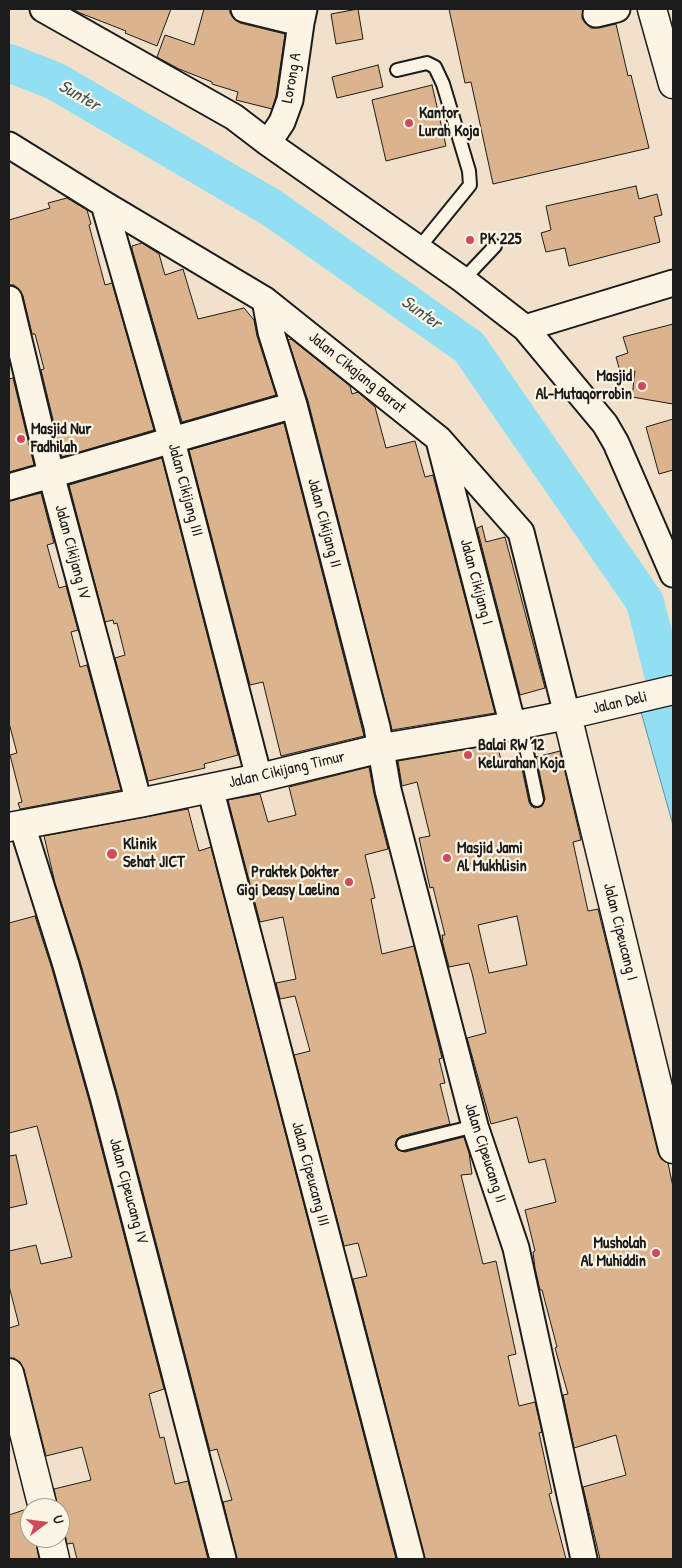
<!DOCTYPE html>
<style>
body{margin:0}
#map{position:relative;width:682px;height:1568px;overflow:hidden;background:#f2e1ca;font-family:"Patrick Hand",sans-serif}
canvas{display:block}
.frame{position:absolute;inset:0;border:10px solid #1c1c1c;pointer-events:none}
.north{position:absolute;left:20px;top:1498px;width:50px;height:50px;box-sizing:border-box;background:#fcf5e5;border:1px solid #a29e95;border-radius:50%;rotate:75deg;font-size:14px;font-weight:700;line-height:20px;text-align:center;color:#1c1c1c}
.north::after{content:'';display:block;margin:auto;width:18px;height:22px;background:#d1495b;clip-path:polygon(50% 0,100% 100%,50% 72%,0 100%)}
</style>
<div id="map">
<canvas width="682" height="1568"></canvas>
<div class="frame"></div>
<div class="north">U</div>
</div>
<script>
const c = document.querySelector('canvas').getContext('2d');
c.lineJoin = 'round';
function paint(path, color) { c.fillStyle = color; c.fill(path, 'evenodd'); }
const poly = rows => new Path2D(rows.map(r => 'M' + r).join(''));
function stroke(path, color, width, dash) { c.strokeStyle = color; c.lineWidth = width; c.lineCap = dash ? 'butt' : 'round'; c.setLineDash(dash || []); c.stroke(path); }
function write(font, color, halo, rows, align = 'center') {
  c.font = font + ' "Patrick Hand",sans-serif'; c.lineWidth = 4.5; c.setLineDash([]); c.textBaseline = 'middle'; c.strokeStyle = halo; c.fillStyle = color; for (const [text, x, y, turn = 0] of rows) {
    c.save(); c.translate(x, y); c.rotate((+turn || 0) * Math.PI / 180); c.textAlign = isNaN(turn) ? turn : align; if (halo) c.strokeText(text, 0, 0); c.fillText(text, 0, 0); c.restore();
  }
}
const water = poly([
 [673,705,673,825,641,712,673,705]
]);
const river = poly([
 [9,63,55,81,272,208,469,347,645,602,673,713]
]);
const building = poly([
 [73,9,171,9,157,46,125,33,126,31,80,13,73,9],
 [204,9,230,9,230,13,234,19,240,23,285,34,276,96,272,109,236,100,238,92,212,84,212,82,179,69,157,57,165,35,194,45,204,9],
 [358,9,363,39,336,44,331,14,358,9],
 [449,9,583,9,582,18,585,23,591,28,599,28,616,24,628,76,631,75,649,148,493,184,471,82,465,83,449,9],
 [378,65,383,87,337,98,332,77,378,65],
 [432,85,446,146,386,161,372,100,432,85],
 [636,186,639,199,657,194,662,215,654,217,660,242,569,266,565,248,546,252,541,233,551,230,546,206,636,186],
 [67,198,87,210,91,224,89,225,105,285,112,283,154,430,62,457,41,370,44,369,35,334,32,334,23,296,19,289,14,285,9,285,9,220,50,208,48,203,67,198],
 [142,243,159,254,165,275,183,269,198,319,244,308,254,320,257,336,276,395,182,422,132,249,132,246,142,243],
 [673,324,673,404,632,397,635,371,621,375,616,357,628,353,623,337,673,324],
 [291,339,350,386,352,394,358,392,375,407,386,448,415,441,425,477,433,475,495,713,392,730,308,401,288,340,291,339],
 [13,378,34,465,9,472,9,379,13,378],
 [673,419,673,470,659,474,646,427,673,419],
 [284,423,364,736,281,756,263,682,250,685,189,450,284,423],
 [162,458,238,755,204,764,205,768,148,781,115,658,125,655,117,623,114,624,113,620,105,622,69,485,162,458],
 [41,493,54,543,47,545,59,588,66,586,78,630,71,632,80,667,87,665,121,790,20,809,18,803,22,802,10,755,17,753,9,723,9,501,41,493],
 [482,526,486,542,505,537,545,688,520,695,477,528,482,526],
 [497,744,503,768,521,764,529,802,531,806,535,808,542,806,545,799,536,757,560,751,581,840,573,842,588,911,598,909,658,1153,661,1159,668,1163,673,1187,673,1559,600,1559,583,1487,626,1475,616,1435,574,1448,563,1395,568,1394,555,1348,557,1347,542,1290,540,1290,535,1268,533,1252,535,1251,525,1210,556,1202,545,1159,529,1163,517,1117,491,1124,467,1038,486,1033,472,973,469,963,449,967,442,940,443,940,442,935,445,935,433,887,430,888,419,838,430,836,417,782,402,786,398,761,497,744],
 [517,916,527,965,489,973,478,925,517,916],
 [369,767,374,794,388,849,365,855,375,898,371,899,382,954,414,946,442,1058,439,1059,445,1083,440,1084,450,1124,401,1136,397,1139,395,1145,398,1150,405,1152,464,1137,469,1153,472,1174,461,1175,483,1264,496,1261,516,1354,508,1356,519,1406,535,1402,542,1432,539,1433,552,1493,549,1494,566,1559,425,1559,353,1279,367,1276,358,1243,344,1246,294,1055,310,1051,295,996,280,999,276,983,296,979,283,917,260,922,228,800,260,794,268,822,296,815,289,787,369,767],
 [188,809,199,851,211,847,396,1559,237,1559,223,1502,232,1500,217,1449,210,1451,118,1096,80,961,55,883,44,836,188,809],
 [35,916,52,969,90,1104,164,1389,149,1394,160,1438,164,1437,175,1484,188,1481,208,1559,77,1559,73,1543,67,1544,65,1534,60,1526,60,1508,58,1508,54,1489,91,1480,82,1447,46,1456,24,1369,20,1362,14,1358,9,1358,9,1328,19,1325,9,1286,9,1251,36,1245,41,1264,72,1257,37,1126,9,1133,9,923,35,916],
 [16,1155,27,1204,9,1208,9,1156,16,1155],
 [27,1509,30,1516,30,1538,35,1538,39,1559,9,1559,9,1515,27,1509]
]);
const lane = poly([
 [397,70,427,63,435,67,443,84,469,171,470,185,418,249],
 [463,280,495,246],
 [521,724,537,800],
 [403,1144,475,1126]
]);
const street = poly([
 [43,9,234,117,268,143,463,280,525,328,673,283],
 [244,9,301,23],
 [596,14,617,9],
 [268,143,282,122,290,100,301,23,304,9],
 [9,145,104,204,265,300,439,439,521,532,567,715],
 [104,204,172,441,259,778],
 [9,299,51,474,139,803],
 [265,300,271,332,294,405,377,727,388,790,475,1126,516,1248,584,1559],
 [525,328,605,424,616,443,673,574],
 [440,444,513,726],
 [9,487,294,405],
 [210,788,411,1559],
 [22,825,66,965,104,1100,223,1559]
]);
const secondary = poly([
 [652,9,673,84],
 [567,715,673,1149],
 [9,827,139,803,259,778,382,748,513,726,567,715,673,690],
 [9,1373,43,1508],
 [50,1538,55,1559]
]);
const markers = [
 [409,123,5,"#d1495b"],
 [470,240,5,"#d1495b"],
 [642,386,5,"#d1495b"],
 [21,439,5,"#d1495b"],
 [468,755,5,"#d1495b"],
 [112,854,6,"#d1495b"],
 [447,858,5,"#d1495b"],
 [349,882,5,"#d1495b"],
 [656,1253,5,"#d1495b"]
];
const streetNames = [
 ["Lorong A",292,78,-80],
 ["Jalan Cikajang Barat",357,373,39],
 ["Jalan Cikijang III",185,490,75],
 ["Jalan Cikijang II",324,523,75],
 ["Jalan Cikijang IV",72,552,75],
 ["Jalan Cikijang I",476,582,75],
 ["Jalan Deli",620,703,-13],
 ["Jalan Cikijang Timur",287,770,-13],
 ["Jalan Cipeucang I",620,932,76],
 ["Jalan Cipeucang II",485,1153,72],
 ["Jalan Cipeucang III",310,1174,75],
 ["Jalan Cipeucang IV",128,1191,75]
];
const poiNames = [
 ["Kantor",419,114],
 ["Lurah Koja",419,132],
 ["PK 225",480,240],
 ["Masjid",632,377,"right"],
 ["Al-Mutaqorrobin",632,395,"right"],
 ["Masjid Nur",31,430],
 ["Fadhilah",31,448],
 ["Balai RW 12",478,746],
 ["Kelurahan Koja",478,764],
 ["Klinik",123,845],
 ["Sehat JICT",123,863],
 ["Masjid Jami",457,849],
 ["Al Mukhlisin",457,867],
 ["Praktek Dokter",339,873,"right"],
 ["Gigi Deasy Laelina",339,891,"right"],
 ["Musholah",646,1244,"right"],
 ["Al Muhiddin",646,1262,"right"]
];
const waterNames = [
 ["Sunter",79,96,30],
 ["Sunter",421,313,35]
];
paint(water, '#92def3');
stroke(water, '#63909d', 1);
stroke(river, '#92def3', 38);
paint(building, '#dbb38c');
stroke(building, '#1c1c1c', 1);
stroke(lane, '#1c1c1c', 16);
stroke(street, '#1c1c1c', 29);
stroke(secondary, '#1c1c1c', 31);
stroke(lane, '#fcf5e5', 12);
stroke(street, '#fcf5e5', 25);
stroke(secondary, '#fcf5e5', 28);
for (const [x, y, r, color] of markers) { const dot = new Path2D(); dot.arc(x, y, r, 0, 2 * Math.PI); c.fillStyle = color; c.fill(dot); stroke(dot, '#fcf5e5', 2); }
write('16px', '#1c1c1c', '#fcf5e5', streetNames);
write('bold 16px', '#1c1c1c', '#fcf5e5', poiNames, 'left');
write('italic 18px', '#3f565c', '#fcf5e5', waterNames);
</script>
